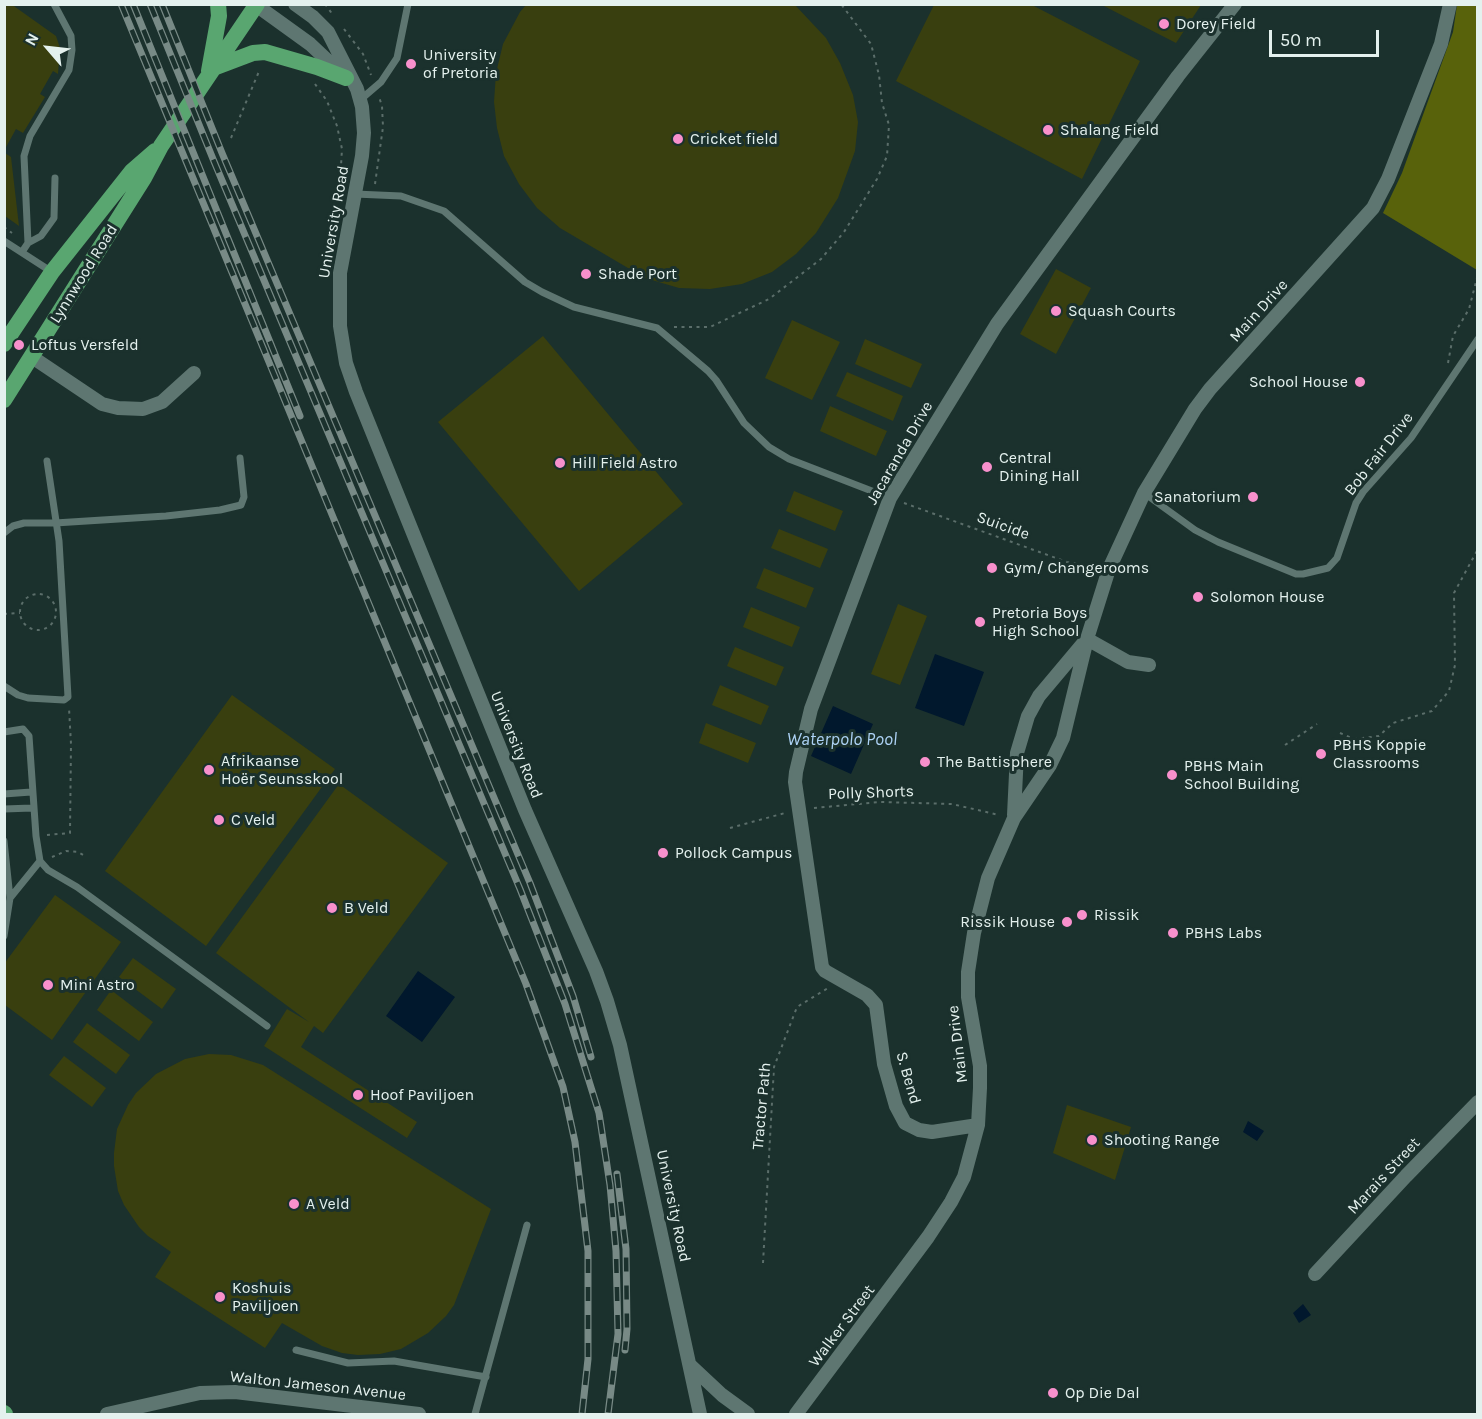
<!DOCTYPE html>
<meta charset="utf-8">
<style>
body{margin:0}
#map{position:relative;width:1482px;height:1419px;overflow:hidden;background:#1b312d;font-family:Karla,sans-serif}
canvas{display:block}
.frame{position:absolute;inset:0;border:6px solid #e4f1ee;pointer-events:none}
.north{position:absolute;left:18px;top:18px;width:60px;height:60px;-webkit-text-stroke:4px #1b312d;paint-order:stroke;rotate:298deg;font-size:16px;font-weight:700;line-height:24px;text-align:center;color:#e4f1ee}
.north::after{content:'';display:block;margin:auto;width:21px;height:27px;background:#e4f1ee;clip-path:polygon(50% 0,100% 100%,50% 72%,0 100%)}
.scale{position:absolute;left:1269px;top:30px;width:110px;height:27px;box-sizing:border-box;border:3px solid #e4f1ee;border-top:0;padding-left:8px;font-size:18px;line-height:21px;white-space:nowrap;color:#e4f1ee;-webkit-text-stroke:4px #1b312d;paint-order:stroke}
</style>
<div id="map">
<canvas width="1482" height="1419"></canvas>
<div class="frame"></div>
<div class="north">N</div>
<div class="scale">50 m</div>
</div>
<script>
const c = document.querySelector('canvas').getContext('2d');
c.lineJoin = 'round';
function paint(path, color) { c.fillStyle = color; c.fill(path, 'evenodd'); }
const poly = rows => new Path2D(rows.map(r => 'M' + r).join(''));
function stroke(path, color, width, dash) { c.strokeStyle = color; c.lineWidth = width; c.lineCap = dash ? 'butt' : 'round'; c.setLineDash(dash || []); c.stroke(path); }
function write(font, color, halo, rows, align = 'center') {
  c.font = font + ' Karla,sans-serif'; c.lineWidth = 6; c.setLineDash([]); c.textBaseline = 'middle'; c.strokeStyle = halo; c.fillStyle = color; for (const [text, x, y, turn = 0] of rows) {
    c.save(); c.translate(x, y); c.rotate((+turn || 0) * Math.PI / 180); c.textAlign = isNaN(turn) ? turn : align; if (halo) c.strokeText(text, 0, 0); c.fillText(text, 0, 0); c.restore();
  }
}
const green = poly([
 [11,4,56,36,60,48,58,74,53,71,40,94,45,97,23,133,16,129,5,149,4,5],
 [526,5,795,5,826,38,840,63,853,95,858,122,855,151,838,198,816,233,796,254,772,272,742,284,710,289,679,288,645,278,560,228,537,208,519,184,504,156,497,128,494,102,496,73,503,44,520,12],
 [934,5,1032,5,1140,61,1082,179,896,81],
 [1102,5,1201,5,1176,43],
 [5,153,11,157,19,226,5,216],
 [1056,269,1091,288,1056,354,1020,334],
 [792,320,840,342,812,400,765,378],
 [543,336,683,504,579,591,438,422],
 [865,339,922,364,911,388,855,364],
 [847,372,903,396,893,421,836,396],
 [830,406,887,431,876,456,820,431],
 [794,491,843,511,835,531,786,511],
 [779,529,828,549,820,568,771,548],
 [764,568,814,588,806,608,756,588],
 [898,604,927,616,900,685,871,674],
 [751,607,800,627,792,647,743,627],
 [735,647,784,667,776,686,727,666],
 [720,685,769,706,761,725,712,705],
 [232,695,335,769,206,946,105,871],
 [706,723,756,743,748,763,699,743],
 [339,784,448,863,323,1033,314,1026,301,1047,417,1122,407,1138,264,1046,287,1009,309,1022,216,953],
 [55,895,121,942,52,1040,5,1005,4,964],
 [133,958,176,989,162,1009,119,977],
 [111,990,153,1022,139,1041,97,1010],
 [87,1023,130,1055,116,1074,73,1042],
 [209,1054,231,1055,263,1065,491,1209,454,1305,446,1316,428,1333,401,1349,380,1354,358,1355,342,1353,322,1346,282,1323,265,1348,155,1277,171,1252,148,1236,139,1227,124,1205,118,1191,114,1166,114,1153,117,1129,128,1105,136,1093,156,1074,185,1059],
 [64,1056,106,1088,92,1107,49,1075],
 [1067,1105,1131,1127,1115,1180,1053,1153]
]);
const forest = poly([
 [1457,5,1477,5,1477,270,1383,213,1402,173,1453,32]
]);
const water = poly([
 [935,654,984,672,964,726,915,708],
 [833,706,873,724,851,774,811,756],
 [418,971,455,997,422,1042,386,1016],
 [1248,1121,1264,1131,1257,1141,1243,1132],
 [1303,1304,1311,1315,1299,1323,1293,1313]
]);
const path = poly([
 [325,4,333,15],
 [344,29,363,54,371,75],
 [315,84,327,101,337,126,342,149,340,182,332,233],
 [231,138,260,69],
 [375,184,383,127,382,106,379,97],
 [4,227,12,233],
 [674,327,710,327,769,299,821,259,844,232,877,179,887,156,889,125,882,103,879,75,871,44,841,4],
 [1448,363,1453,336,1469,309,1478,274],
 [904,503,1067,562,1095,567],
 '20 612a18 18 0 1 1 36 0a18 18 0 1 1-36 0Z',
 [4,614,20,613],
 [1340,733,1354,739,1379,736,1393,723,1432,711,1449,691,1455,665,1454,593,1478,549],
 [1285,745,1317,724],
 [814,808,880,802,952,804,999,815],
 [730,828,785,813],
 [47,835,70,833,71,744,69,708],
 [52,857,66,851,78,852,85,856],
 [763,1263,774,1067,797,1007,828,988]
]);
const service = poly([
 [360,100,381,82,397,58,408,4],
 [355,194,401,196,444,211,525,282,542,292,574,307,657,328,708,371,716,380,744,423,769,447,789,459,890,498],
 [4,241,52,272],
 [28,243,41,236,54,218,55,178],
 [22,252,28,243,24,156,30,136,69,70,72,50,71,36,54,4],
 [1144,493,1195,530,1218,542,1296,574,1303,574,1328,568,1337,558,1356,503,1363,492,1411,438,1478,339],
 [4,533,13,526,24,523,55,523,166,516,220,510,241,505,244,497,240,458],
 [4,686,18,695,28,698,64,700,68,697,59,541,47,461],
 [4,732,23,729,29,736,36,836,40,861,48,870,77,887,267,1026],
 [4,794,31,792],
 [4,809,32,808],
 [4,841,10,898,4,936],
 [10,898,40,861],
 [296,1350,348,1363,394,1361,486,1377],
 [475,1414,527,1225]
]);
const minor = poly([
 [295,4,313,17,328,32,357,89,362,107,364,133,362,156,340,273,340,326,346,363,356,392,525,810,596,971,607,1001,620,1045,700,1414],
 [256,5,310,44,343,75],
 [32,357,102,404,118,408,143,409,162,402,194,373],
 [1087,639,1128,662,1149,665],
 [1014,815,1017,753,1028,716,1039,696,1086,640],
 [978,1125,932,1132,919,1130,905,1123,896,1106,884,1064,876,1005,867,995,825,971,822,967,795,782,796,772,811,709,890,498,997,324,1178,76,1235,4],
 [1315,1274,1406,1176,1478,1102],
 [691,1366,722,1395,748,1414],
 [107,1414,200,1393,235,1392,419,1414],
 [796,1414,928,1237,951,1202,964,1177,978,1125,980,1088,980,1066,968,997,968,972,974,933,988,878,1014,818,1050,765,1063,738,1087,639,1109,569,1144,493,1195,409,1210,389,1373,208,1388,179,1441,44,1450,4]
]);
const primary = poly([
 [216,67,253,53,265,52,317,67,346,78],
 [209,71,219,16,218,4],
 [4,344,52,272,132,171,155,151],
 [4,400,144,178,161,146,257,4],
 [4,1413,5,1414]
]);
const rail = poly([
 [121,4,526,984,563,1087,575,1142,588,1251,588,1359,582,1414],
 [133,4,300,416],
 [150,4,213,159,520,889,565,1004,599,1113,610,1185,616,1251,618,1334,608,1414],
 [162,4,222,153,530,883,573,996,591,1057],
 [617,1174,626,1249,627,1329,625,1350]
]);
const markers = [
 [1164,24,6,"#f890cc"],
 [411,64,6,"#f890cc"],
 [1048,130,6,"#f890cc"],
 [678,139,6,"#f890cc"],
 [586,274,6,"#f890cc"],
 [1056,311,6,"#f890cc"],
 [19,345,6,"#f890cc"],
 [1360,382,6,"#f890cc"],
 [560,463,6,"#f890cc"],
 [987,467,6,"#f890cc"],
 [1253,497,6,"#f890cc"],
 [992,568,6,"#f890cc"],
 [1198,597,6,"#f890cc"],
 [980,622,6,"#f890cc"],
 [1321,754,6,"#f890cc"],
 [925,762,6,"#f890cc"],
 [209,770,6,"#f890cc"],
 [1172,775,6,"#f890cc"],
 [219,820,6,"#f890cc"],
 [663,853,6,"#f890cc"],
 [332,908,6,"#f890cc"],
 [1082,915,6,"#f890cc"],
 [1067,922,6,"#f890cc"],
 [1173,933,6,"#f890cc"],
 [48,985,6,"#f890cc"],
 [358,1095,6,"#f890cc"],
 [1092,1140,6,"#f890cc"],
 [294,1204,6,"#f890cc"],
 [220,1297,6,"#f890cc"],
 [1053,1393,6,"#f890cc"]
];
const poiNames = [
 ["Dorey Field",1176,24],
 ["University",423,55],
 ["of Pretoria",423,73],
 ["Shalang Field",1060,130],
 ["Cricket field",690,139],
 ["Shade Port",598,274],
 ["Squash Courts",1068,311],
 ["Loftus Versfeld",31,345],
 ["School House",1348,382,"right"],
 ["Central",999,458],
 ["Dining Hall",999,476],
 ["Hill Field Astro",572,463],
 ["Sanatorium",1241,497,"right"],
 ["Gym/ Changerooms",1004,568],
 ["Solomon House",1210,597],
 ["Pretoria Boys",992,613],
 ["High School",992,631],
 ["PBHS Koppie",1333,745],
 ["Classrooms",1333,763],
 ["Afrikaanse",221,761],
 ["Hoër Seunsskool",221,779],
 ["The Battisphere",937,762],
 ["PBHS Main",1184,766],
 ["School Building",1184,784],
 ["C Veld",231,820],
 ["Pollock Campus",675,853],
 ["B Veld",344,908],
 ["Rissik",1094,915],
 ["Rissik House",1055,922,"right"],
 ["PBHS Labs",1185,933],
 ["Mini Astro",60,985],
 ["Hoof Paviljoen",370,1095],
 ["Shooting Range",1104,1140],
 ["A Veld",306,1204],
 ["Koshuis",232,1288],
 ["Paviljoen",232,1306],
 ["Op Die Dal",1065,1393]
];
const streetNames = [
 ["University Road",334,222,-80],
 ["Lynnwood Road",84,274,-58],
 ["Main Drive",1259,311,-48],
 ["Jacaranda Drive",900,453,-60],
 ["Bob Fair Drive",1379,454,-52],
 ["Suicide",1003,526,20],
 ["University Road",516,745,68],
 ["Polly Shorts",871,793,-2],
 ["Main Drive",958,1044,-97],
 ["S. Bend",908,1078,74],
 ["Tractor Path",762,1106,-85],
 ["Marais Street",1384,1176,-47],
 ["University Road",673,1206,78],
 ["Walker Street",842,1326,-53],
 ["Walton Jameson Avenue",318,1386,6]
];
const waterNames = [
 ["Waterpolo Pool",842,740]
];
paint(green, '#393f0f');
paint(forest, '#58620b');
paint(water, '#01182d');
stroke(path, '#5b6e6a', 2, [3, 4.5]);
stroke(service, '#5e7671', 7);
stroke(minor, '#5e7671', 14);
stroke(primary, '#59a670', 16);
stroke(rail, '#788a86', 7);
stroke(rail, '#1b312d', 4.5, [14]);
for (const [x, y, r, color] of markers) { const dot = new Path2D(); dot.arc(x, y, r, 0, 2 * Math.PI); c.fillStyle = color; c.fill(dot); stroke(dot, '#1b312d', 2); }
write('16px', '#e4f1ee', '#1b312d', poiNames, 'left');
write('16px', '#e4f1ee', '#1b312d', streetNames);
write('italic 18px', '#add2f5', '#1b312d', waterNames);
</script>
